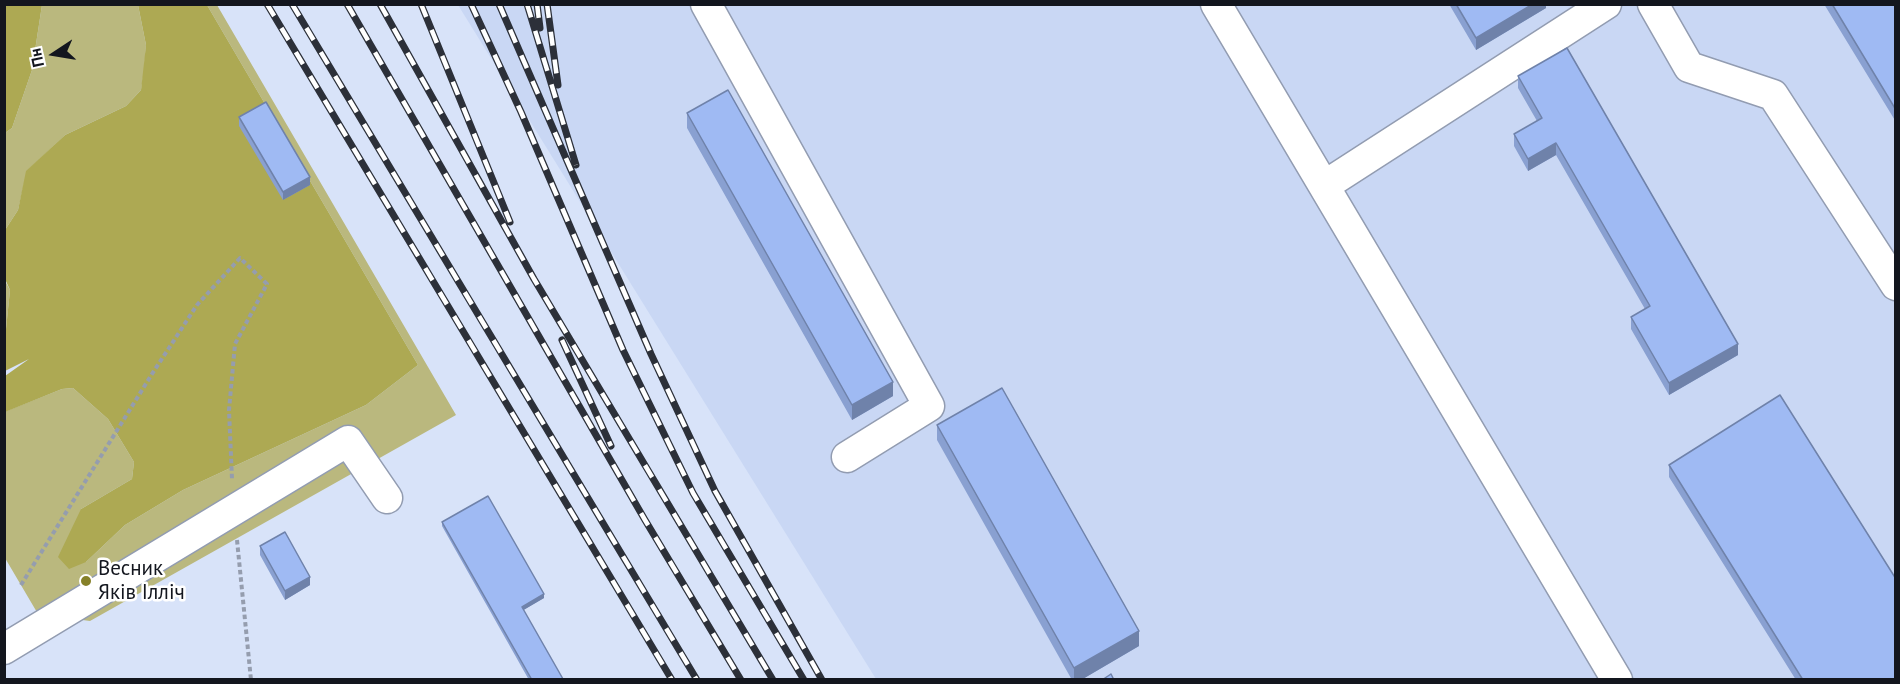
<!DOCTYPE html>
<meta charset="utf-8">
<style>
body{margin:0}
#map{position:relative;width:1900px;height:684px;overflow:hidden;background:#d8e3f9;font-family:"PT Sans",sans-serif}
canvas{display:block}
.frame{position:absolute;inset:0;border:6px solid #13161e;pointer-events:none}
.north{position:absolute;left:24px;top:24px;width:60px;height:60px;-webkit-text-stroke:4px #fff;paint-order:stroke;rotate:258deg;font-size:16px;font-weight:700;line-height:24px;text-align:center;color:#13161e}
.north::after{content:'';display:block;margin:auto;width:21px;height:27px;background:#13161e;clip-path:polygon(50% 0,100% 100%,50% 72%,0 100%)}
</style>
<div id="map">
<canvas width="1900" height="684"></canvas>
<div class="frame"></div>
<div class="north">Пн</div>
</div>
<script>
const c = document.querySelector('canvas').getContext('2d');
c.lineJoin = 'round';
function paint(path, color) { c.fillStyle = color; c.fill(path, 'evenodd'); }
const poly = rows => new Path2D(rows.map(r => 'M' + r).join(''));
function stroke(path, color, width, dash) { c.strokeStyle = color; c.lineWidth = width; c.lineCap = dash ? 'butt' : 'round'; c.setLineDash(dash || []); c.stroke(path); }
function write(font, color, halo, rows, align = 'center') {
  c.font = font + ' "PT Sans",sans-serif'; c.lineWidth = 5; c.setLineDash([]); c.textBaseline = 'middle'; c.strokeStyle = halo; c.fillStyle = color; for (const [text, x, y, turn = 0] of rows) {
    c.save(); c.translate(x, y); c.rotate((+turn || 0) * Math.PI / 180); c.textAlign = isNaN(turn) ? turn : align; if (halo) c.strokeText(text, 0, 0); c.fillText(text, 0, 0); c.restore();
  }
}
const built = poly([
 [458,5,1895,5,1895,679,876,679]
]);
const green = poly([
 [42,5,138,5,146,45,144,71,141,90,126,106,65,135,27,171,18,210,5,230,5,133,12,128,32,70],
 [207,5,217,5,456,415,90,621,38,614,5,558,4,412,62,389,73,388,108,419,134,462,132,479,81,509,86,562,125,525,183,490,366,405,418,365],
 [4,279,10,290,6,330,5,330]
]);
const forest = poly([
 [5,4,42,5,32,70,12,128,5,133],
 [138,5,207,5,418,365,366,405,183,490,125,525,86,562,69,569,58,557,81,509,132,479,134,462,108,419,73,388,62,389,5,412,5,376,29,359,5,371,5,330,6,329,10,290,5,279,5,230,18,210,26,171,65,135,126,106,141,90,146,45]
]);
const path = poly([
 [237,540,251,680],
 [21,585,152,374,197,305,240,258,267,284,235,344,229,410,232,479]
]);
const minor = poly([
 [706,4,929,406,847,457],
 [1216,4,1617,680],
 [1653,4,1689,67,1773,95,1896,285],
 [1324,186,1606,4],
 [4,649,348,441,387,498]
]);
const rail = poly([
 [267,4,672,680],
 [292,4,697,680],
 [347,4,645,520,741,680],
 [380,4,534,279,773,680],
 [421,4,510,222],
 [471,4,521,112,623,350,693,493,804,680],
 [499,4,651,354,715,491,822,680],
 [527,4,576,165],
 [537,4,540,28],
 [547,4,558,85],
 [562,340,611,446]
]);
const wall = poly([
 [1449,4,1546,4,1546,8,1476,50],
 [1824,4,1896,4,1896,122],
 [1518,76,1738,355,1669,395,1631,329,1631,317,1645,309,1556,155,1528,171,1514,146,1514,134,1537,121,1518,88],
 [687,113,893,396,852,420,687,128],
 [239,117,310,185,283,200,239,126],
 [937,425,1139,646,1081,680,1072,680,937,440],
 [1669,465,1896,680,1796,680,1669,477],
 [442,522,544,598,523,610,563,680,529,680,442,526],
 [260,546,310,585,285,600,260,555]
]);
const shadedWall = poly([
 [1533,4,1546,4,1546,8,1476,50,1476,38],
 [1556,143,1556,155,1528,171,1528,159],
 [310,177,310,185,283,200,283,192],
 [1738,344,1738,355,1669,395,1669,383],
 [893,382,893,396,852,420,852,405],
 [310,577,310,585,285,600,285,591],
 [544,594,544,598,522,611,522,607],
 [1139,631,1139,646,1081,680,1074,680,1074,668]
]);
const building = poly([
 [1456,4,1533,4,1476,38,1456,4],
 [1832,4,1896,4,1896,110,1832,4],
 [1567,48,1738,344,1669,383,1631,317,1650,306,1556,143,1528,159,1514,134,1542,118,1518,76,1567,48],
 [728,90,893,382,852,405,687,113,728,90],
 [266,102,310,177,283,192,239,117,266,102],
 [1002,388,1139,631,1074,668,937,425,1002,388],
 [1780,395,1896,579,1896,680,1803,680,1669,465,1780,395],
 [488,496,544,594,522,607,563,679,562,680,532,680,442,522,488,496],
 [285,532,310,577,285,591,260,546,285,532],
 [1111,674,1114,680,1102,680,1111,674]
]);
const markers = [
 [86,581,6,"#868129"]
];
const poiNames = [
 ["Весник",98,569],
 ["Яків Ілліч",98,593]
];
paint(built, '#c9d7f4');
paint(green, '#bab87e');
paint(forest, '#ada953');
stroke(minor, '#929cb1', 33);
stroke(path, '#959dae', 4, [4.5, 3]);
stroke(minor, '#fff', 30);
stroke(rail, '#2c3039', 7);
stroke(rail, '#fff', 4.5, [14]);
paint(wall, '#89a0d1');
paint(shadedWall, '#6f82aa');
paint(building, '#9fbaf3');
stroke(building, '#6f82aa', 1.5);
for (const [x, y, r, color] of markers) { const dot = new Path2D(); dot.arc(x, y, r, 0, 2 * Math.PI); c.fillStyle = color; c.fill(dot); stroke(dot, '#fff', 2); }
write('21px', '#13161e', '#fff', poiNames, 'left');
</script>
